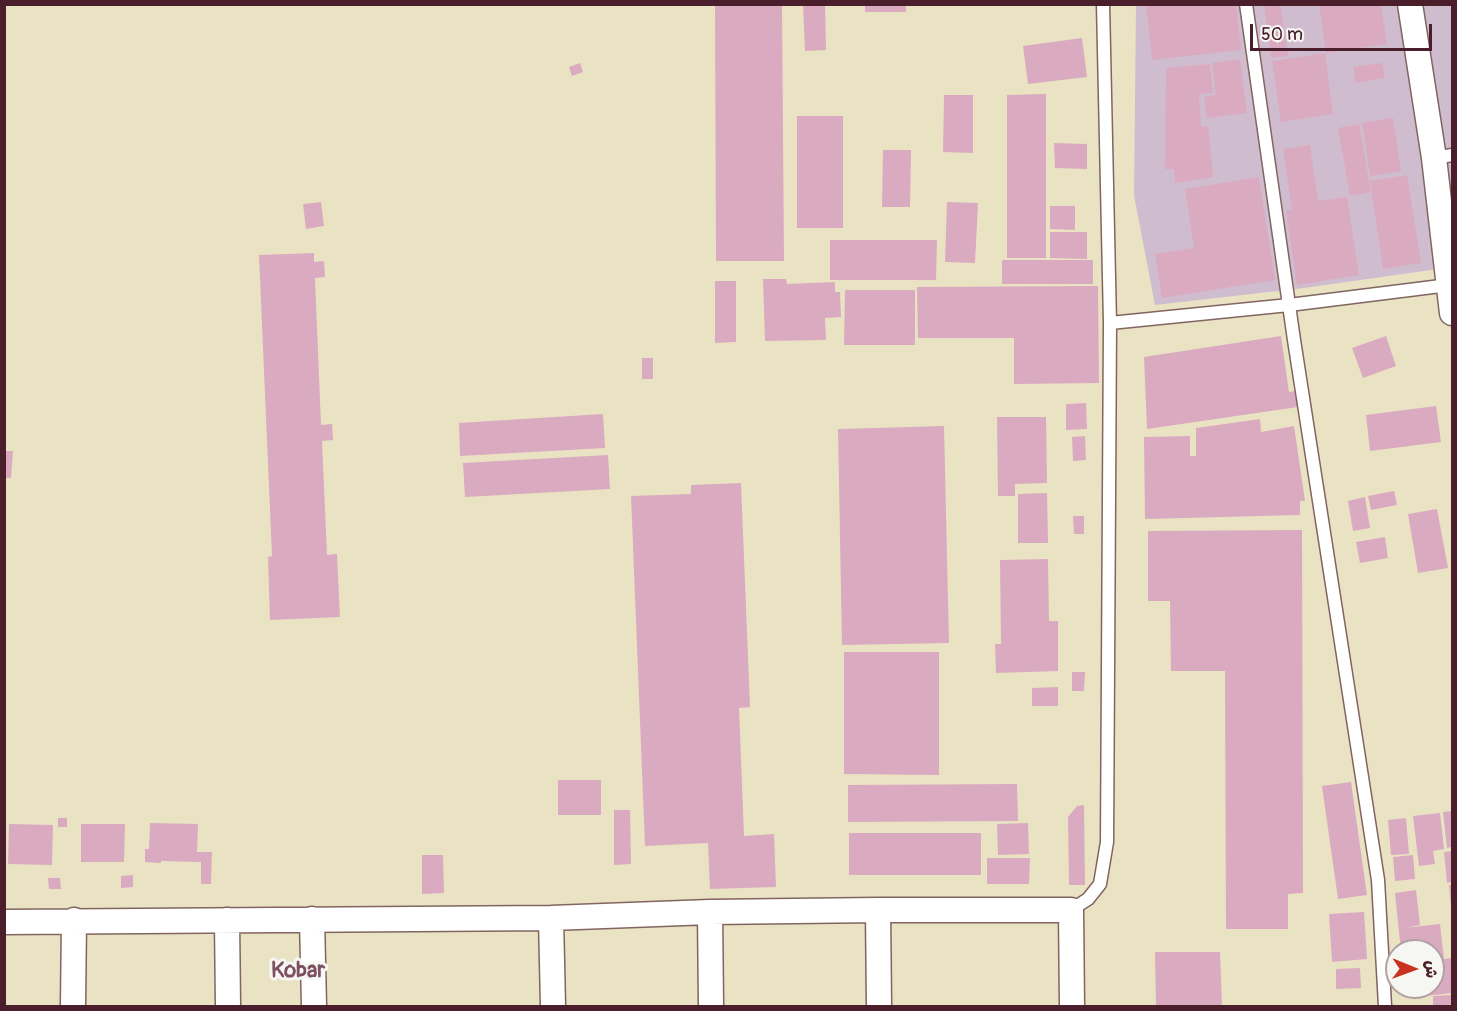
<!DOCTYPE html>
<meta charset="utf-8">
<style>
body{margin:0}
#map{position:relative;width:1457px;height:1011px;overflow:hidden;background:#eae3c3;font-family:Pangolin,"Playpen Sans Arabic",sans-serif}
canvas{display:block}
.frame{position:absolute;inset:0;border:6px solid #4a1f2b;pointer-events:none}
.north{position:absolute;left:1385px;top:939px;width:60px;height:60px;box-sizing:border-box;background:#f6f6f2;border:2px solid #b1a0a2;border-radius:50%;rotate:91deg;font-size:16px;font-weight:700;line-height:24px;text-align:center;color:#4a1f2b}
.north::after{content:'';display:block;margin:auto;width:21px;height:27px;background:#c8321e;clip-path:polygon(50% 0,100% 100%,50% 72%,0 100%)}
.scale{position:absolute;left:1250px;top:24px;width:182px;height:27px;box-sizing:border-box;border:3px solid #4a1f2b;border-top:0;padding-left:8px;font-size:18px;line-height:21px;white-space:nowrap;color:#4a1f2b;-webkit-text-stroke:4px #f6f6f2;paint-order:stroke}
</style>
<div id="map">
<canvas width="1457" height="1011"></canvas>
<div class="frame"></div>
<div class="north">ش</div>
<div class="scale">50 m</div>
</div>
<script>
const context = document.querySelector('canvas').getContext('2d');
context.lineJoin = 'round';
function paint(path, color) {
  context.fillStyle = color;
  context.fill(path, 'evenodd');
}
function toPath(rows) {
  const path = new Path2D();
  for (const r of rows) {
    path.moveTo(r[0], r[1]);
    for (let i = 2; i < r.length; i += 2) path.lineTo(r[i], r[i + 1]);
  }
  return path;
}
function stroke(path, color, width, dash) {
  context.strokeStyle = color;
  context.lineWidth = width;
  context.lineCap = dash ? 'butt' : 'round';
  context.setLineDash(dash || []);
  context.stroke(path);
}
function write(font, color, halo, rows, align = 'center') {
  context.font = font + ' Pangolin,sans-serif';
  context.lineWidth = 6;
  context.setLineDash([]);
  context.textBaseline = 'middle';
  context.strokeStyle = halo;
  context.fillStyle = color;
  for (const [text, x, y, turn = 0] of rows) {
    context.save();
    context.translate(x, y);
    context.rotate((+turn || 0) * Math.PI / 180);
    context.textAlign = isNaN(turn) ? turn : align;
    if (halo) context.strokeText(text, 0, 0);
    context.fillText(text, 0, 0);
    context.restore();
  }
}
paint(toPath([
 [1136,5,1452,5,1452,267,1304,288,1155,305,1134,195]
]), '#cfbdcf');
paint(toPath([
 [715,4,782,4,784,261,716,261],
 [803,4,825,4,826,50,805,51],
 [865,4,906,4,906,12,865,12],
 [1146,4,1236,4,1241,50,1152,60],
 [1264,4,1280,4,1288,56,1271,58],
 [1319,4,1381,4,1387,44,1326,53],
 [1082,38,1087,77,1028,84,1023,46],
 [1325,53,1333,114,1281,122,1272,61],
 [1240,59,1247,113,1207,118,1204,97,1216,95,1212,63],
 [580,63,583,72,572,76,569,67],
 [1382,63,1385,78,1356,83,1353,67],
 [1210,64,1213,93,1199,94,1201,127,1208,126,1213,177,1175,183,1174,169,1165,169,1166,68],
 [1046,94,1046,258,1007,258,1007,95],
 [944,95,973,95,973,153,943,152],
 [797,116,843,116,843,228,797,228],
 [1393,118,1401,171,1370,176,1362,123],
 [1359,124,1371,192,1350,196,1338,128],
 [1054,143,1087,144,1087,169,1055,168],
 [1310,145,1318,201,1347,197,1359,275,1297,285,1286,211,1292,210,1283,149],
 [883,150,911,150,910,207,882,207],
 [1407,175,1421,263,1383,269,1370,181],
 [1259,177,1275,280,1162,298,1155,254,1194,248,1185,189],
 [321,202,324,226,306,229,303,204],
 [947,202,978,203,975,263,945,262],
 [1050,206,1075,206,1075,230,1050,229],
 [1050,232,1087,232,1087,259,1050,258],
 [830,240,937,240,936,280,830,280],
 [314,253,314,262,324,261,325,277,315,278,321,425,332,424,333,440,322,441,327,555,337,554,340,617,270,620,268,557,272,556,259,255],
 [1002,260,1093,260,1093,284,1002,284],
 [763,279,786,279,787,284,835,282,835,292,840,292,841,317,825,318,826,340,765,341],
 [715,281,736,281,736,342,715,343],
 [1098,286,1099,383,1014,384,1014,338,918,338,917,287],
 [845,290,915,290,915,345,844,345],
 [1281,336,1289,392,1295,391,1298,407,1147,429,1144,357],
 [1386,336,1396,366,1363,378,1352,348],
 [642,358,653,358,653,379,642,379],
 [1086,403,1087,429,1066,430,1066,404],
 [1436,406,1441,442,1370,451,1366,415],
 [603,414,605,448,460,456,459,423],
 [997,417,1046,417,1047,483,1015,484,1015,496,998,496],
 [1260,419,1261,432,1294,426,1305,501,1300,501,1300,515,1145,519,1144,437,1190,436,1190,456,1196,456,1196,428],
 [944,426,949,643,842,645,838,429],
 [1085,436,1086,460,1073,461,1072,437],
 [4,451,13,451,11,478,4,478],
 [608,455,610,489,465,497,463,463],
 [741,483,750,707,739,708,744,836,774,834,776,887,710,889,708,843,645,846,631,496,691,494,691,485],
 [1394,491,1397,505,1371,510,1368,496],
 [1047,493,1048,543,1018,543,1018,494],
 [1365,497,1370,528,1353,531,1348,501],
 [1437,509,1448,568,1418,573,1408,514],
 [1073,516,1084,516,1084,534,1074,534],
 [1302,530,1303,893,1288,894,1288,929,1226,929,1225,671,1171,671,1170,601,1148,601,1148,531],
 [1385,537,1388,558,1360,563,1356,542],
 [1048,559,1049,621,1058,621,1058,671,996,673,995,644,1001,644,1000,560],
 [844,652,939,652,939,775,844,774],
 [1072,672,1085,672,1084,691,1072,691],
 [1058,687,1058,706,1032,706,1032,688],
 [558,780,601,780,601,815,558,815],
 [1351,782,1367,895,1338,899,1322,786],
 [1017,784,1018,821,848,822,848,785],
 [1084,805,1085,885,1069,885,1068,817,1077,806],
 [614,810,630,810,631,864,614,865],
 [1452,811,1452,847,1447,848,1443,812],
 [1440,813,1444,849,1433,851,1435,864,1419,866,1413,816],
 [58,818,67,818,67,827,58,827],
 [1406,818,1409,854,1391,855,1388,820],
 [150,823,198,824,197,852,212,852,211,884,201,884,201,862,161,861,161,863,145,862,145,849,149,849],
 [1028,823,1029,854,998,855,997,824],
 [9,824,53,825,52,865,8,864],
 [81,824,125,824,124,862,81,862],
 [849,833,981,833,981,875,849,875],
 [1452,851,1452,882,1447,883,1444,852],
 [422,855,443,855,444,893,422,894],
 [1413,855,1415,879,1395,881,1393,857],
 [987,858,1030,858,1029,884,987,884],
 [133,875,133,887,121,888,121,876],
 [48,878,60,878,61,889,49,889],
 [1449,885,1452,885,1452,906,1451,906],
 [1416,890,1420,925,1404,928,1440,924,1444,959,1452,958,1452,993,1407,998,1406,987,1433,987,1433,951,1401,951,1395,893],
 [1364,912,1367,959,1332,962,1329,914],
 [1155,952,1220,952,1222,1006,1156,1006],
 [1360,968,1361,988,1336,989,1336,969],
 [1452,995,1452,1006,1433,1006,1433,996]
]), '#daaac1');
const service = toPath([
 [1246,4,1294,340,1378,880,1385,1006],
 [1434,158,1452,155],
 [1110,323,1289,305,1449,285],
 [1071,910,1088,899,1100,884,1107,842,1110,323,1103,4]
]);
const minor = toPath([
 [1410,4,1434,158,1452,313],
 [878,910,879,1006],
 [710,912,711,1006],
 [551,918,553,1006],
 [312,919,314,1006],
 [227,920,228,1006],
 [4,922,551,918,710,912,878,910,1071,910,1072,1006],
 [73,1006,74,920]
]);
stroke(service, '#826460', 15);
stroke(minor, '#826460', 27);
stroke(service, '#fff', 12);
stroke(minor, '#fff', 24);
write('bold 22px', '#7c5060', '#f6f6f2', [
 ["Kobar",298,971]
]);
</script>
